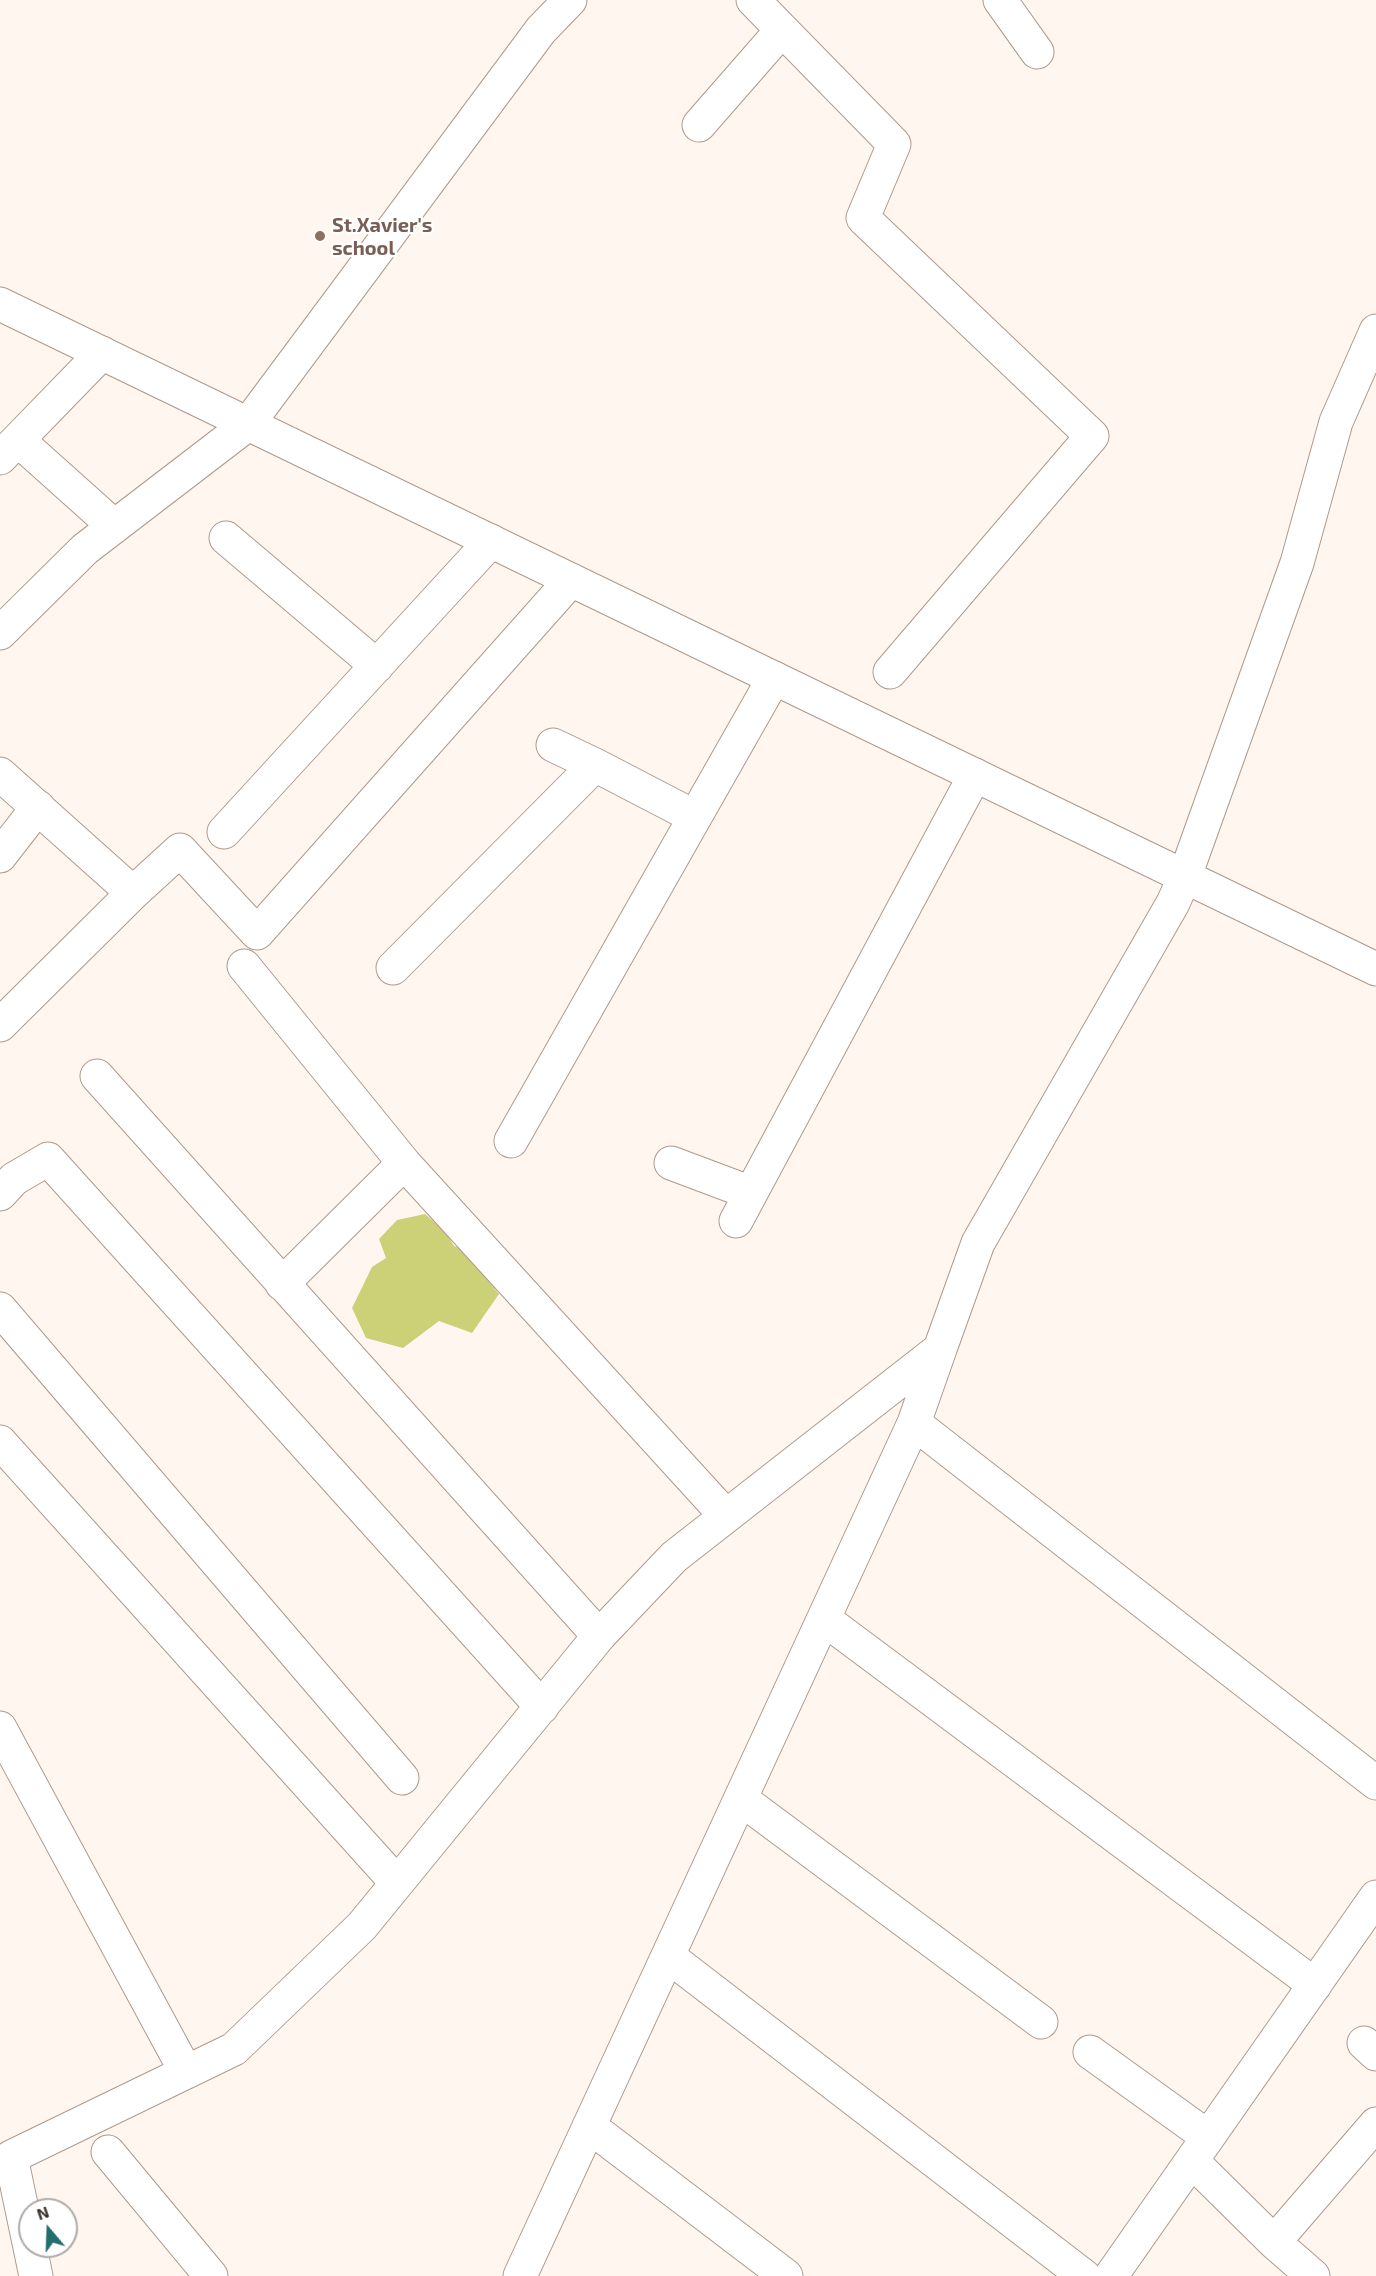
<!DOCTYPE html>
<style>
body{margin:0}
#map{position:relative;width:1376px;height:2276px;overflow:hidden;background:#fff6f0;font-family:"Exo 2",sans-serif}
canvas{display:block}
.north{position:absolute;left:18px;top:2198px;width:60px;height:60px;box-sizing:border-box;background:#fff;border:2px solid #afaba9;border-radius:50%;rotate:341deg;font-size:16px;font-weight:700;line-height:24px;text-align:center;color:#362e29}
.north::after{content:'';display:block;margin:auto;width:21px;height:27px;background:#246f6d;clip-path:polygon(50% 0,100% 100%,50% 72%,0 100%)}
</style>
<div id="map">
<canvas width="1376" height="2276"></canvas>
<div class="north">N</div>
</div>
<script>
const context = document.querySelector('canvas').getContext('2d');
context.lineJoin = 'round';
function paint(path, color) {
  context.fillStyle = color;
  context.fill(path, 'evenodd');
}
function toPath(rows) {
  const path = new Path2D();
  for (const r of rows) {
    path.moveTo(r[0], r[1]);
    for (let i = 2; i < r.length; i += 2) path.lineTo(r[i], r[i + 1]);
  }
  return path;
}
function stroke(path, color, width, dash) {
  context.strokeStyle = color;
  context.lineWidth = width;
  context.lineCap = dash ? 'butt' : 'round';
  context.setLineDash(dash || []);
  context.stroke(path);
}
function write(font, color, halo, rows, align = 'center') {
  context.font = font + ' "Exo 2",sans-serif';
  context.lineWidth = 4.5;
  context.setLineDash([]);
  context.textBaseline = 'middle';
  context.strokeStyle = halo;
  context.fillStyle = color;
  for (const [text, x, y, turn = 0] of rows) {
    context.save();
    context.translate(x, y);
    context.rotate((+turn || 0) * Math.PI / 180);
    context.textAlign = isNaN(turn) ? turn : align;
    if (halo) context.strokeText(text, 0, 0);
    context.fillText(text, 0, 0);
    context.restore();
  }
}
paint(toPath([
 [425,1214,445,1231,454,1246,480,1257,485,1277,499,1294,472,1333,439,1321,403,1348,366,1338,352,1308,372,1267,386,1258,379,1239,397,1220]
]), '#ccd177');
const minor = toPath([
 [753,0,894,144,863,218,1092,436,890,672],
 [1000,0,1037,52],
 [699,125,782,30],
 [18,440,114,526],
 [0,458,102,353],
 [226,538,377,666],
 [0,633,85,549,248,424,541,30,570,0],
 [553,745,595,765],
 [0,774,133,893,180,850,257,933,571,580],
 [695,817,774,678],
 [224,832,491,541],
 [0,856,38,807],
 [244,966,404,1163],
 [393,968,595,765,695,817,511,1141],
 [0,1025,133,893],
 [97,1076,599,1636],
 [671,1163,751,1193],
 [0,1194,14,1179,48,1159,542,1707],
 [736,1221,975,775],
 [282,1284,404,1163,726,1516],
 [0,1309,402,1778],
 [914,1423,1376,1783],
 [0,1442,397,1883],
 [824,1619,1315,1985],
 [0,1728,186,2072],
 [741,1799,1041,2022],
 [668,1956,1084,2276],
 [1364,2043,1376,2054],
 [1090,2052,1208,2137],
 [589,2126,786,2276],
 [108,2152,211,2276],
 [1192,2161,1274,2242,1313,2276],
 [1274,2242,1376,2124],
 [36,2276,11,2157,234,2049,362,1926,599,1636,674,1557,940,1349,978,1243,1173,903,1185,876,1297,563,1336,422,1376,331],
 [520,2276,914,1423,940,1349],
 [1111,2276,1376,1897]
]);
const tertiary = toPath([
 [0,304,1376,969]
]);
stroke(minor, '#ae9a8c', 35);
stroke(tertiary, '#ae9a8c', 35);
stroke(minor, '#fff', 33);
stroke(tertiary, '#fff', 33);
for (const [x, y, r, color] of [
 [320,236,6,"#8d6e63"]
]) {
  const dot = new Path2D();
  dot.arc(x, y, r, 0, 2 * Math.PI);
  context.fillStyle = color;
  context.fill(dot);
  stroke(dot, '#fff', 2);
}
write('bold 20px', '#785e54', '#fff', [
 ["St.Xavier's",332,225],
 ["school",332,248]
], 'left');
</script>
